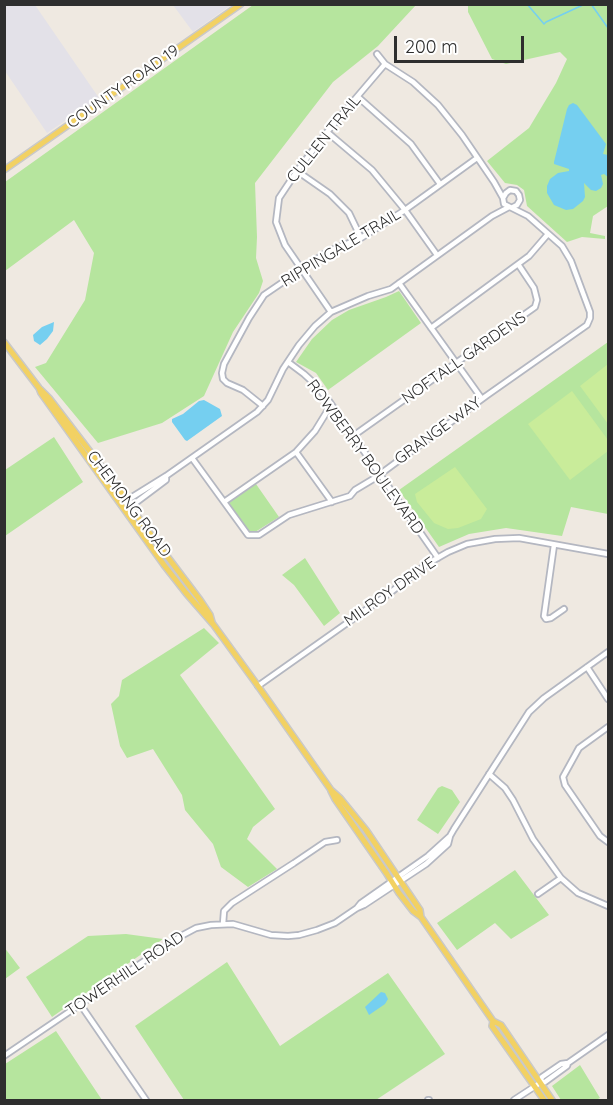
<!DOCTYPE html>
<style>
body{margin:0}
#map{position:relative;width:613px;height:1105px;overflow:hidden;background:#efe9e1;font-family:Quicksand,sans-serif}
canvas{display:block}
.frame{position:absolute;inset:0;border:6px solid #2e2e2e;pointer-events:none}
.scale{position:absolute;left:394px;top:36px;width:130px;height:27px;box-sizing:border-box;border:3px solid #2e2e2e;border-top:0;padding-left:8px;font-size:18px;line-height:21px;white-space:nowrap;color:#2e2e2e;-webkit-text-stroke:4px #fff;paint-order:stroke}
</style>
<div id="map">
<canvas width="613" height="1105"></canvas>
<div class="frame"></div>
<div class="scale">200 m</div>
</div>
<script>
const context = document.querySelector('canvas').getContext('2d');
context.lineJoin = 'round';
function paint(path, color) {
  context.fillStyle = color;
  context.fill(path, 'evenodd');
}
function toPath(rows) {
  const path = new Path2D();
  for (const r of rows) {
    path.moveTo(r[0], r[1]);
    for (let i = 2; i < r.length; i += 2) path.lineTo(r[i], r[i + 1]);
  }
  return path;
}
function stroke(path, color, width, dash) {
  context.strokeStyle = color;
  context.lineWidth = width;
  context.lineCap = dash ? 'butt' : 'round';
  context.setLineDash(dash || []);
  context.stroke(path);
}
function write(font, color, halo, rows, align = 'center') {
  context.font = font + ' Quicksand,sans-serif';
  context.lineWidth = 4.5;
  context.setLineDash([]);
  context.textBaseline = 'middle';
  context.strokeStyle = halo;
  context.fillStyle = color;
  for (const [text, x, y, turn = 0] of rows) {
    context.save();
    context.translate(x, y);
    context.rotate((+turn || 0) * Math.PI / 180);
    context.textAlign = isNaN(turn) ? turn : align;
    if (halo) context.strokeText(text, 0, 0);
    context.fillText(text, 0, 0);
    context.restore();
  }
}
paint(toPath([
 [4,5,35,5,99,98,47,133,5,71],
 [173,5,231,5,193,32]
]), '#e3e1e8');
paint(toPath([
 [253,5,416,5,378,46,333,82,255,183,257,237,256,258,263,281,259,293,233,332,204,396,162,423,98,443,35,367,46,363,85,300,94,253,74,220,5,271,5,182],
 [468,5,608,5,608,206,593,216,590,233,605,236,605,239,582,237,567,242,527,206,524,190,517,185,505,183,487,161,529,128,556,83,567,59,560,52,506,64,492,59,468,12],
 [399,291,421,323,328,390,316,373,296,362,312,339,332,320,349,310,386,297],
 [608,342,608,514,571,507,562,536,506,528,469,534,439,547,399,490],
 [54,437,83,482,5,536,5,470],
 [256,484,279,517,252,534,247,531,231,507,229,502],
 [305,558,340,613,324,626,294,585,282,575],
 [204,628,219,643,180,675,275,809,253,827,247,839,277,869,248,887,221,867,213,844,185,810,182,795,153,749,127,758,120,746,111,704,119,696,122,680],
 [442,786,452,790,460,802,438,834,417,820,438,788],
 [515,870,549,915,511,939,495,923,457,950,437,923],
 [126,934,163,939,52,1017,26,977,88,936],
 [4,947,20,968,5,979,4,979],
 [227,962,280,1046,388,973,445,1054,376,1100,184,1100,135,1026],
 [56,1031,102,1100,5,1100,5,1064],
 [580,1065,600,1098,596,1100,561,1100,552,1086]
]), '#b6e59e');
paint(toPath([
 [608,364,608,424,580,386],
 [572,391,608,440,608,451,570,480,528,424],
 [455,467,487,509,481,519,458,528,448,529,434,523,417,502,415,494]
]), '#c9ec9a');
paint(toPath([
 [573,103,577,105,606,144,603,154,608,155,608,177,604,174,601,175,603,184,601,188,596,191,591,190,584,183,585,197,583,201,573,209,566,210,554,205,547,193,547,186,550,179,558,173,569,171,569,169,554,164,554,162,567,109,569,105],
 [54,322,53,331,47,339,40,345,34,341,33,335,42,327],
 [204,400,220,409,222,416,187,441,185,440,172,422,172,419,183,414,199,401],
 [381,992,385,993,388,999,385,1004,369,1015,365,1007]
]), '#75cff0');
stroke(toPath([
 [527,4,544,24,546,22,585,4],
 [591,4,608,28]
]), '#75cff0', 1.5);
const minor = toPath([
 [377,54,385,64,413,82,438,105,462,135,494,182,503,198],
 [358,97,411,144,440,184],
 [327,132,372,170,405,210,437,255],
 [297,171,330,194,349,213,361,238],
 [399,283,482,399],
 [331,312,285,245,276,222,279,198,297,171,327,132,385,64],
 [431,328,529,256,548,234],
 [288,362,304,374,316,385,329,401,438,558],
 [263,406,243,390,227,383,223,379,222,373,224,364,249,318,264,295,327,252,361,238,405,210,477,158],
 [353,436,535,307,537,300,534,288,518,264],
 [296,452,332,502],
 [192,458,248,535,259,535,289,515,350,496,355,490,375,478,486,396,587,325,590,318,590,312,571,261,562,246,528,216,504,204,503,198,506,193,510,190,516,191,519,195,520,200,517,205,513,207],
 [224,502,296,452,315,431,331,405],
 [121,504,166,476,257,412,268,400,283,369,299,345,315,326,331,312,368,296,391,289,492,216,509,207],
 [126,510,166,480,166,476],
 [554,545,544,616,546,619,551,618,564,609],
 [587,667,608,699],
 [258,686,391,592,427,564,448,552,467,544,495,539,519,538,608,554],
 [608,727,579,748,563,777,565,785,600,836,608,842],
 [489,774,505,788,513,800,533,839,561,878,578,893,608,906],
 [538,894,561,878],
 [357,908,361,903,428,856,449,837],
 [223,924,224,911,232,903,294,863,325,842,337,840],
 [80,1004,146,1100],
 [4,1056,181,936,196,928,211,925,233,924,271,935,288,936,299,935,317,930,335,923,357,908,364,905,426,864,448,844,450,836,454,829,529,712,544,698,608,652],
 [540,1083,542,1077,561,1064,568,1063],
 [428,1100,429,1100],
 [514,1100,540,1083,545,1082,567,1066,568,1063,608,1035]
]);
const major = toPath([
 [4,170,241,4],
 [4,342,39,388,49,398,127,500,142,523,200,600,210,615,212,622],
 [39,388,41,393,164,565,186,593,213,624,258,686,331,790,340,798,366,830,420,910,421,917],
 [331,791,335,799,387,874,399,893,413,911,421,917,493,1021,492,1026,544,1100],
 [493,1021,501,1025,552,1100]
]);
stroke(minor, '#b4b7c1', 8);
stroke(major, '#c9c9c9', 8);
stroke(minor, '#fff', 4.5);
stroke(major, '#f2d163', 5);
write('16px', '#2e2e2e', '#fff', [
 ["COUNTY ROAD 19",123,87,-35],
 ["CULLEN TRAIL",324,139,-51],
 ["RIPPINGALE TRAIL",341,248,-31],
 ["NOFTALL GARDENS",464,358,-35],
 ["GRANGE WAY",438,431,-36],
 ["ROWBERRY BOULEVARD",365,457,54],
 ["CHEMONG ROAD",129,504,53],
 ["MILROY DRIVE",390,592,-35],
 ["TOWERHILL ROAD",125,974,-34]
]);
</script>
